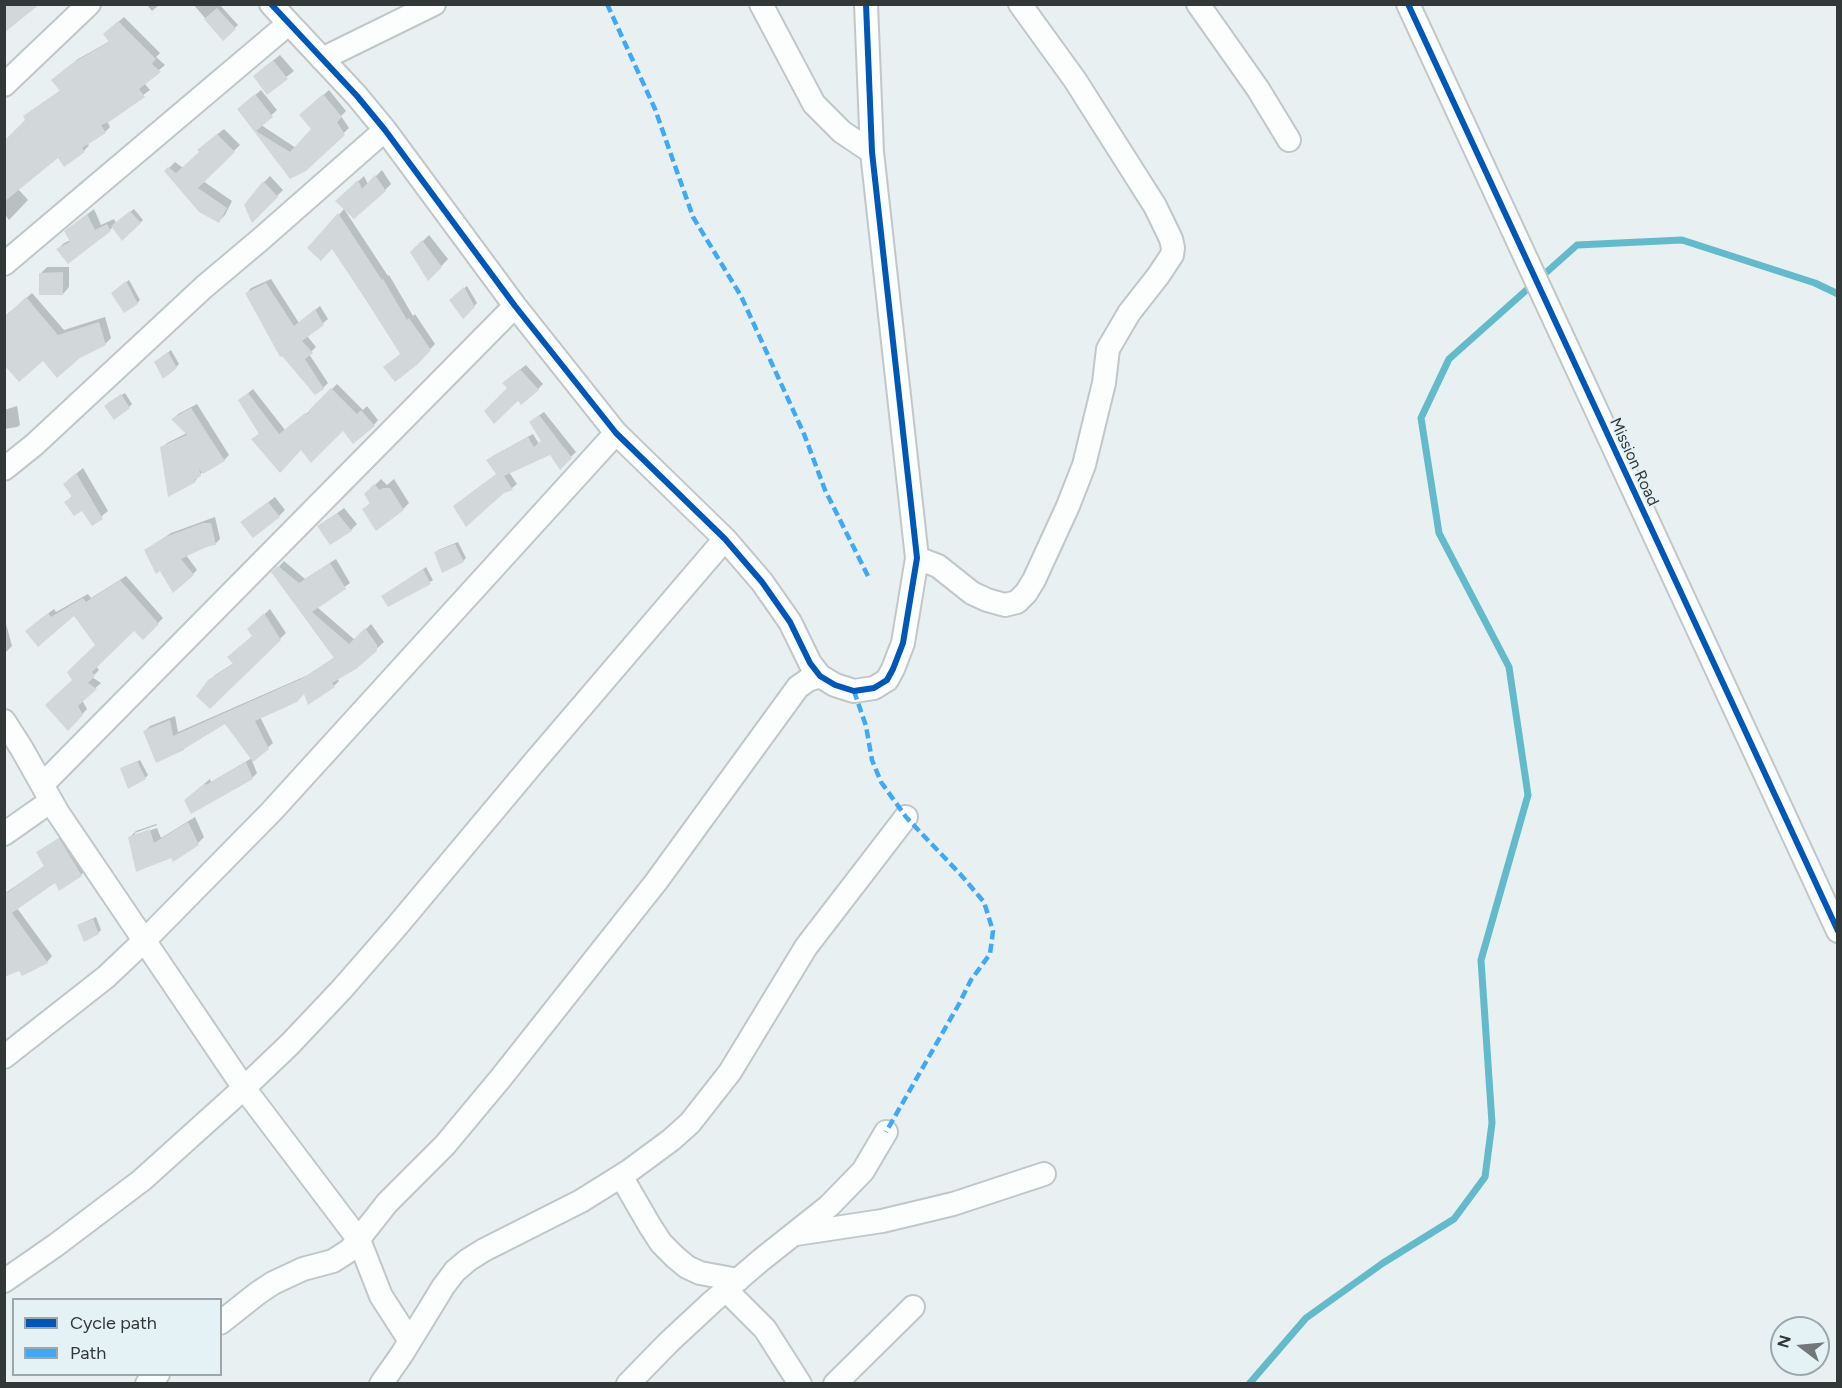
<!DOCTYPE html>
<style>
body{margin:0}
#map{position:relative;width:1842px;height:1388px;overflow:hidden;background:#e8f0f2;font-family:Figtree,sans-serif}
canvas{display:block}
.frame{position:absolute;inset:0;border:6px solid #323738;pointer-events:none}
.legend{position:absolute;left:12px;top:1298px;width:210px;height:78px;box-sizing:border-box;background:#e5f2f5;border:2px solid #9da7a9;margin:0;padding:8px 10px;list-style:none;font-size:18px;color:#323738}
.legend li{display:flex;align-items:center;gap:12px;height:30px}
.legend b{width:30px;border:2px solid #9da7a9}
.north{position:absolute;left:1770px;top:1316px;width:60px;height:60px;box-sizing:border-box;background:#e5f2f5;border:2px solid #9da7a9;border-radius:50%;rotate:286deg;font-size:16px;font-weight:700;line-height:24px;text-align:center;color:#323738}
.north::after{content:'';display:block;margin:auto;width:21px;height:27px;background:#727879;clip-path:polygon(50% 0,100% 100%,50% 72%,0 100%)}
</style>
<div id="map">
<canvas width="1842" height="1388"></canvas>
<div class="frame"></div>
<ul class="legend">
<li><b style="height:8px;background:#0057b8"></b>Cycle path</li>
<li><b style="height:8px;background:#3fa9f5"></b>Path</li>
</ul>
<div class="north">N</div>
</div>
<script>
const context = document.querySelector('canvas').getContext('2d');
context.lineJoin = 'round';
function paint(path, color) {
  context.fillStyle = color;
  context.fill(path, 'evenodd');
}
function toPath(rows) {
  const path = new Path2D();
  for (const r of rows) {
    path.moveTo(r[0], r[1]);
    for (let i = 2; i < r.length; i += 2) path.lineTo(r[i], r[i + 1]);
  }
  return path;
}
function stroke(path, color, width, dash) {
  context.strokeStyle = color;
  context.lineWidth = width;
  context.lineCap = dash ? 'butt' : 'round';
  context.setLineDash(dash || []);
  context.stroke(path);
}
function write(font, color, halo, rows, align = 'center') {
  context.font = font + ' Figtree,sans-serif';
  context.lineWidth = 4.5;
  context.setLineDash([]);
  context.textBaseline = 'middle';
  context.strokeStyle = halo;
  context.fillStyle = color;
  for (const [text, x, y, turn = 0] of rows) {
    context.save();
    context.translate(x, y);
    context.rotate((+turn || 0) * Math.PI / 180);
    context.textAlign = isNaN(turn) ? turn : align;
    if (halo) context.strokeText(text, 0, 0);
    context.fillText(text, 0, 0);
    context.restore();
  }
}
paint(toPath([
 [146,4,160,4,152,11],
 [193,4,219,4,238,25,223,39],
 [124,17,160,53,156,57,165,65,144,83,150,90,107,121,110,127,105,132,87,143,89,145,84,151,58,156,18,189,28,200,9,220,4,213,4,143,27,121,31,111,61,90,59,75,78,59,110,41,111,28],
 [280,55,294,71,267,92,261,70],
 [261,90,277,110,261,125,296,148,313,129,307,110,329,90,346,111,341,116,349,128,305,170,290,177,239,109],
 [224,129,240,145,203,181,232,201,225,215,219,221,166,171,175,162,183,168,201,152,199,150,205,144],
 [382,170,391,184,385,190,343,195,364,176,368,184],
 [270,176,283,190,252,221,264,182],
 [94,209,101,225,114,219,116,223,134,209,143,220,122,239,114,226,110,230,58,249,64,243,71,240,66,231],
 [344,209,388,276,389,275,413,316,415,314,435,344,417,363,401,354,332,247,309,248],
 [429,235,448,259,429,279,411,253],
 [47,267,69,267,69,287,63,294,40,274],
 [271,279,299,323,320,306,328,319,307,336,316,347,309,354,328,383,323,388,247,293,251,288],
 [129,280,140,300,137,303,116,290],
 [467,286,477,303,463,317,453,297],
 [32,293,64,330,105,317,111,338,105,344,4,363,4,317],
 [171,350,179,364,176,367,158,360],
 [526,365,543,384,538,389,509,388,510,377],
 [337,384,363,410,367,406,378,420,374,425,344,429,301,448,253,439,260,433,240,400,253,389,285,430,311,410],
 [125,393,132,404,129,407,108,403],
 [197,404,229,455,224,460,203,471,195,481,169,495,161,448,167,443,187,433,173,419,178,414],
 [17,406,20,425,17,427,4,429,4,410],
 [544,412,576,452,560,467,551,453,509,472,517,484,512,488,454,506,497,474,488,460,493,456,533,434,539,444,543,441,535,418],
 [83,468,108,511,92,524,82,509,66,502,73,495,71,478],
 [381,479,387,485,394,479,409,503,403,509,364,509,371,502,366,494],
 [275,497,285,510,279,516,242,522],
 [344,508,357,524,351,530,319,527],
 [215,517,220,539,216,543,186,555,197,570,193,574,146,550,171,533],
 [458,542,466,558,463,561,436,552,438,550],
 [336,559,350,583,317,607,355,640,371,624,384,642,355,668,337,678,339,681,334,686,305,692,260,717,273,743,252,761,257,773,252,778,191,795,210,779,211,782,252,758,226,722,187,745,145,731,150,726,175,716,178,732,308,675,335,657,273,573,284,561,305,579],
 [426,567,433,580,430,582,388,605,386,594],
 [126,576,163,618,143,638,134,628,96,666,99,670,92,677,101,683,82,700,87,709,68,729,74,680,97,645,74,614,32,626,54,609,56,612,88,594,91,598],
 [270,609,286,633,210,707,209,681,215,675,234,663,254,635,249,629],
 [5,620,12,646,4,654,4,621],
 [140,760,148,775,145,778,121,769],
 [195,817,204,837,198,843,172,856,130,837,136,831,156,824,157,825,135,833,135,836,157,828,161,838],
 [65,834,87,869,81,875,55,881,17,908,52,956,47,962,19,969,4,976,4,894,46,865,38,852],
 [96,917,101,930,98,933,78,925]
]), '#0003');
stroke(toPath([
 [1249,1384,1306,1318,1383,1263,1454,1219,1485,1177,1492,1123,1481,960,1528,795,1509,667,1439,533,1421,418,1449,359,1577,245,1682,240,1815,283,1838,294]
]), '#62bacb', 7);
paint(toPath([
 [4,4,40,4,4,33],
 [217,8,236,29,223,41,204,19],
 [118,21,156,59,152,64,161,72,139,89,145,97,109,122,101,125,106,133,82,148,85,152,64,167,58,158,4,202,4,141,25,120,23,116,60,91,51,80,71,64,109,42,103,34],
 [273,60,288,79,267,95,253,76],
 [255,94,273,117,256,131,290,152,311,129,299,115,323,94,342,117,337,122,345,135,306,171,290,179,237,109],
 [217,134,235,152,198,188,227,208,219,223,199,212,164,171,168,167,176,173,199,152,197,150],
 [375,175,386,191,354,219,335,201,358,180,362,189],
 [263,181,278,197,252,223,244,205],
 [130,211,141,223,122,241,111,226],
 [338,213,382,280,383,279,407,320,409,318,431,350,418,364,395,382,383,367,400,354,366,300,332,249,321,261,307,248],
 [87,214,95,230,107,224,111,231,68,264,56,249,70,242,64,231],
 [422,240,442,267,428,281,410,252],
 [63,272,63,295,39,295,39,273],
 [126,281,138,304,124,313,111,293],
 [266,283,294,326,315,309,324,325,302,341,313,353,305,359,324,389,315,395,282,356,280,357,245,293],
 [464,287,475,307,463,319,449,300],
 [26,297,58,335,99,322,106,345,80,358,57,378,43,361,19,382,4,365,4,318],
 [168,352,177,368,163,379,154,362],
 [520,369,539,390,521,405,518,401,494,424,484,411,507,388,502,383],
 [331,388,357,414,361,410,375,426,353,444,343,431,311,463,301,450,280,473,251,439,259,434,238,400,248,393,279,434,305,413,306,415,310,412,309,410],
 [121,394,130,408,114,420,104,406],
 [191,408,225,461,203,474,199,469,201,476,194,480,196,482,168,497,160,447,187,435,171,419],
 [539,415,572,458,560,470,550,455,504,476,513,490,504,493,466,527,453,506,496,474,486,460,528,437,534,447,541,441,529,422],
 [76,473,103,519,92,526,82,511,74,516,64,502,72,497,63,484],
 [374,484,380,490,383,488,390,488,404,510,376,531,362,509,370,504,364,494],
 [268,502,280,517,253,538,240,522],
 [337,513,352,531,330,545,317,526],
 [203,523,211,523,216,545,206,547,181,559,194,575,173,593,160,571,156,574,144,550,165,537],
 [455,544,464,562,442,573,434,552],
 [330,563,346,589,312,612,349,644,365,628,377,645,377,651,356,669,332,683,335,687,308,705,304,694,297,702,255,721,269,749,253,762,225,724,184,749,184,750,156,763,143,731,170,720,173,736,301,679,334,658,271,572,278,566,299,583],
 [423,569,431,584,388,607,381,596],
 [120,580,159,624,143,640,134,631,92,672,95,676,88,683,97,689,78,706,83,715,68,731,45,705,72,680,67,672,95,645,74,616,38,647,25,631,48,613,51,617,83,598,86,602],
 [264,613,281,640,210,709,196,696,208,680,233,664,227,657,252,636,247,629],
 [137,761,146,779,128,789,120,768],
 [246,762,253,779,191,814,184,800,205,783,206,785],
 [188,822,199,845,173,862,171,858,136,872,128,837,150,829,154,843],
 [59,838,82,876,59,891,55,883,12,913,48,963,22,976,19,971,4,977,4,895,44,866,36,852],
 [93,919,99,934,84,942,77,925]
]), '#d2d8da');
const minor = toPath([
 [271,4,357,96,385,130,515,306,616,433,725,539,762,582,790,622,810,663,820,676,835,685,854,691,874,688,887,680,893,669,903,643,917,558,872,152,866,4],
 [761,4,814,104,842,132,872,152],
 [1198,4,1258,89,1289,140],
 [1408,4,1838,931],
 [322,59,434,4],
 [4,85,89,4],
 [4,264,288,24],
 [4,469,34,445,204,287,261,239,385,130],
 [917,558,938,566,972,593,987,600,1005,605,1017,602,1026,593,1034,580,1068,506,1084,465,1104,383,1108,349,1129,313,1158,276,1172,255,1173,248,1171,239,1155,206,1075,80,1020,4],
 [4,721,22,749,58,813,244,1088,359,1240,381,1296,410,1341],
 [43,784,515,306],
 [4,834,51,801],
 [4,1057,106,977,144,941,271,812,616,433],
 [621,1176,650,1226,661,1243,675,1257,687,1267,700,1273,738,1280],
 [796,1234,882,1221,953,1204,1044,1174],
 [4,1281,56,1245,142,1180,244,1088,290,1044,342,989,397,926,536,760,725,539],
 [726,1290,765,1329,800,1384],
 [220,1323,258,1293,273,1283,303,1269,333,1261,350,1250,387,1203,445,1145,500,1079,656,882,798,687,808,680,820,676],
 [147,1384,158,1374],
 [381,1384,402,1354,443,1287,455,1271,468,1260,484,1250,581,1201,629,1171,671,1140,690,1123,730,1072,806,947,906,817],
 [628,1384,669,1342,712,1302,761,1260,829,1206,863,1171,886,1132],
 [835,1384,913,1307]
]);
stroke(minor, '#c1c7c8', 26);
stroke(minor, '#fcfdfd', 22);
stroke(toPath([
 [607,4,655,109,693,217,741,296,804,434,825,490,870,580],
 [854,691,866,726,872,760,881,782,906,817,961,875,984,902,993,931,990,954,971,980,959,1004,886,1132]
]), '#3fa9f5', 4.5, [9, 4.5]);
stroke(toPath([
 [271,4,357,96,385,130,515,306,616,433,725,539,762,582,790,622,810,663,820,676,835,685,854,691,874,688,887,680,893,669,903,643,917,558,872,152,866,4],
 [1408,4,1838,931]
]), '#0057b8', 6);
write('16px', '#323738', '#e5f2f5', [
 ["Mission Road",1634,462,65]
]);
</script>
